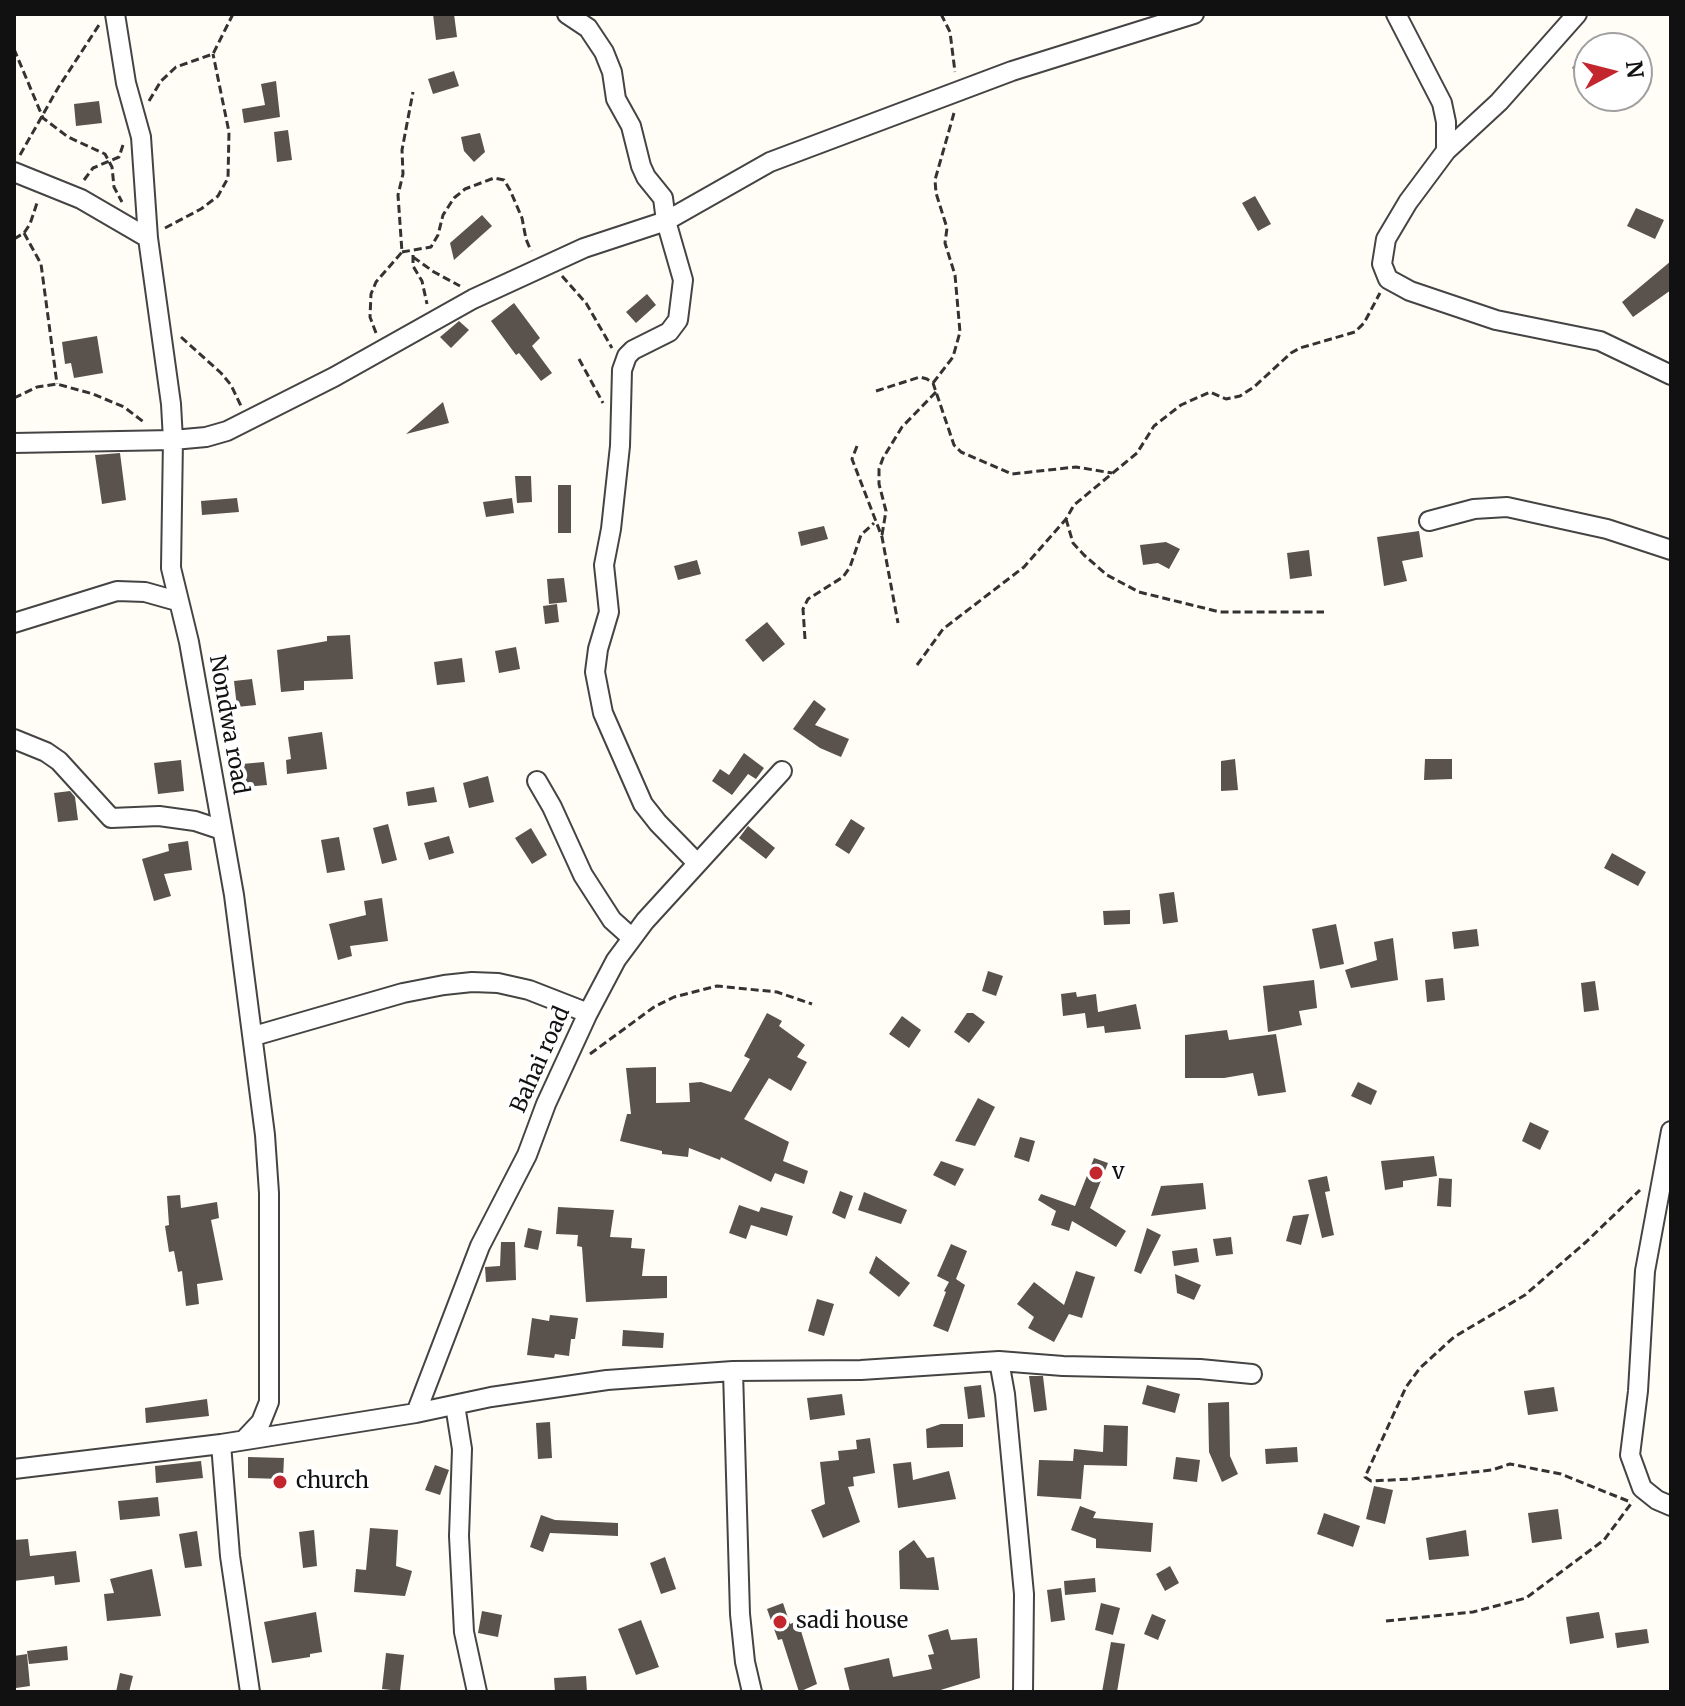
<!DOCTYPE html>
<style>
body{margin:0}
#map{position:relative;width:1685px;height:1706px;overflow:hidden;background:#fffdf5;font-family:Merriweather,serif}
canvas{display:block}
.frame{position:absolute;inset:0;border:16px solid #111;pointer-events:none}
.north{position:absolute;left:1573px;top:32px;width:80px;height:80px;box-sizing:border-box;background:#fff;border:2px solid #a0a0a0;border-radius:50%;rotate:83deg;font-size:22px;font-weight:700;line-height:32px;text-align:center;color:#111}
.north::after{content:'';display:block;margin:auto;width:28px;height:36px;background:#c4262e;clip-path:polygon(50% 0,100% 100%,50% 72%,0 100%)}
</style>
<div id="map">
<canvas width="1685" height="1706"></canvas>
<div class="frame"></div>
<div class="north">N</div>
</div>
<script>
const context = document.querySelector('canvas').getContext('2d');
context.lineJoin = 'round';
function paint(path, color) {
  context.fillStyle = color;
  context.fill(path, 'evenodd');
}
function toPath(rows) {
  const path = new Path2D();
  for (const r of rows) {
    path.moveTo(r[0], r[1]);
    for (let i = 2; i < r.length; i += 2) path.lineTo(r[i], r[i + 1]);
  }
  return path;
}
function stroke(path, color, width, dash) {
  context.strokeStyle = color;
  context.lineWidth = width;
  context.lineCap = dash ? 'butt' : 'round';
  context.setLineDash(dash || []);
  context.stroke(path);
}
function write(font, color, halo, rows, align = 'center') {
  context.font = font + ' Merriweather,serif';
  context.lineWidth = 8;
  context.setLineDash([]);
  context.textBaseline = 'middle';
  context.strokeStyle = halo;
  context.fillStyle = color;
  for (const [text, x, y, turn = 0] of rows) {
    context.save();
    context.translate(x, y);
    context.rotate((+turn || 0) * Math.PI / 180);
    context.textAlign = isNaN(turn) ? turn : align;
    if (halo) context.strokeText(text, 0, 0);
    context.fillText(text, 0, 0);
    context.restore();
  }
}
paint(toPath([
 [433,14,454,14,457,37,436,40],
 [1589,46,1589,82,1572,68],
 [454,71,459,86,433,94,428,79],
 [276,81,280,117,244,123,242,109,265,105,261,84],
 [99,101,102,123,76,126,74,104],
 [288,130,292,160,277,162,274,132],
 [480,133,485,152,474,162,464,151,461,137],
 [1255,196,1271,224,1258,231,1242,203],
 [1636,208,1664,220,1655,239,1627,226],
 [482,215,492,226,454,260,450,243],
 [1671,261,1671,290,1633,317,1622,302],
 [647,294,656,305,636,323,626,312],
 [514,303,540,338,532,346,552,373,541,381,519,353,516,355,491,321],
 [459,321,469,330,451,348,440,337],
 [97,336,103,373,74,378,71,363,65,364,62,342],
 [443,402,449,423,406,434],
 [120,453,126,500,102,504,95,455],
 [515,476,531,476,532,502,517,503],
 [558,485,571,485,571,533,558,533],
 [237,498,239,512,202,515,201,501],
 [512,498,514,513,486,517,483,502],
 [824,526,828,539,801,546,798,532],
 [1419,531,1423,557,1402,561,1407,581,1384,586,1377,537],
 [1166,542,1180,549,1169,569,1158,563,1143,565,1140,545],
 [1309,550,1312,576,1290,579,1287,553],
 [697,560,701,574,678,580,674,566],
 [564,578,567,602,549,604,547,579],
 [557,604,559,622,545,624,543,606],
 [767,622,785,644,763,662,745,640],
 [350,635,353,679,304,681,304,690,281,692,277,650,327,641,327,636],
 [516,647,520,669,499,673,495,651],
 [462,658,465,682,437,685,434,662],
 [252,679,256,705,237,707,234,681],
 [814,700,826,709,815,725,849,739,841,757,820,748,793,729],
 [322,732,327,769,287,774,286,760,291,759,288,737],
 [744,753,764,768,756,779,748,774,732,795,712,781,720,769,729,775],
 [1235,759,1238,790,1221,791,1221,761],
 [1425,759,1452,759,1452,779,1424,780],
 [181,760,184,791,158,794,154,763],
 [264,762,267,785,244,787,242,764],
 [488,776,494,802,469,808,463,783],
 [434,787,437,802,408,806,406,792],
 [70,791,75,797,78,820,58,822,54,793],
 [851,819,865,828,849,854,835,845],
 [388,824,397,860,382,864,373,828],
 [748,826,775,848,766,859,739,838],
 [531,828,547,855,532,864,515,838],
 [449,836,454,853,429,860,424,843],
 [339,837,345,870,327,873,321,840],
 [188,841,192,870,164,874,171,896,154,901,142,859,169,851,168,844],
 [1612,853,1646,872,1638,886,1604,868],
 [1174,892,1178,922,1163,924,1159,894],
 [382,898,388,941,350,946,352,956,338,960,329,924,366,915,364,901],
 [1130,910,1130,924,1104,925,1103,911],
 [1336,924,1344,964,1320,969,1312,929],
 [1477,929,1479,946,1454,949,1452,932],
 [1393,938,1398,980,1351,988,1345,970,1377,960,1374,942],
 [988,971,1003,976,996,996,982,991],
 [1443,978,1445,1000,1427,1002,1425,980],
 [1314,980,1317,1008,1299,1011,1302,1025,1268,1032,1263,986],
 [1595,981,1599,1010,1584,1012,1581,983],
 [1076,992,1077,997,1096,994,1098,1012,1136,1004,1141,1029,1105,1033,1104,1026,1087,1028,1085,1013,1063,1016,1061,994],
 [767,1013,782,1021,779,1026,805,1045,797,1057,807,1062,791,1091,769,1078,744,1119,789,1142,783,1161,808,1171,804,1184,775,1173,771,1182,721,1157,720,1160,689,1148,688,1157,662,1154,662,1151,620,1141,627,1114,631,1114,626,1068,656,1067,656,1103,690,1102,689,1083,701,1082,731,1092,750,1059,744,1056],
 [967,1013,973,1013,985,1022,969,1043,954,1032],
 [902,1016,921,1030,909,1048,889,1034],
 [1227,1030,1229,1040,1276,1034,1286,1092,1258,1096,1253,1073,1224,1078,1185,1078,1185,1035],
 [1358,1082,1377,1091,1371,1105,1351,1096],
 [978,1098,995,1107,975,1146,955,1141],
 [1530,1122,1549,1131,1540,1150,1522,1141],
 [1020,1137,1035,1141,1029,1162,1014,1157],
 [1434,1156,1437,1176,1403,1181,1403,1187,1385,1190,1381,1161],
 [1094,1158,1108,1163,1090,1208,1126,1231,1116,1247,1072,1221,1069,1231,1051,1225,1056,1211,1038,1200,1041,1194,1075,1206],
 [941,1161,964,1169,955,1186,933,1175],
 [1327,1176,1330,1191,1325,1192,1334,1235,1322,1238,1308,1180],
 [1439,1178,1452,1179,1451,1207,1437,1206],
 [1203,1183,1206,1209,1151,1216,1161,1186],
 [840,1191,853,1196,845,1219,832,1213],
 [864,1192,907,1210,901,1224,858,1210],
 [180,1195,181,1208,217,1202,219,1218,211,1220,223,1280,197,1284,199,1304,186,1306,182,1271,178,1272,174,1251,169,1252,165,1226,169,1225,167,1196],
 [739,1205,759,1212,761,1207,793,1216,787,1236,751,1225,746,1239,729,1233],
 [558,1207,614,1210,610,1237,632,1238,631,1248,645,1249,642,1276,667,1276,667,1298,586,1302,582,1247,577,1246,578,1235,556,1234],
 [1309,1214,1301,1245,1286,1241,1293,1216],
 [528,1228,542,1231,538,1250,524,1247],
 [1147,1228,1161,1235,1141,1274,1134,1271],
 [1231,1237,1233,1254,1216,1256,1213,1239],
 [501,1242,515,1242,516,1280,486,1282,485,1267,500,1266],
 [951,1244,967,1251,956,1279,965,1285,948,1332,933,1326,946,1292,944,1291,949,1282,937,1276],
 [1197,1248,1199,1262,1174,1266,1172,1251],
 [876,1256,910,1283,899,1297,869,1273],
 [1076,1271,1095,1277,1082,1318,1069,1314,1054,1342,1028,1328,1034,1317,1017,1304,1034,1282,1064,1305],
 [1175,1274,1201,1285,1194,1300,1177,1293],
 [817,1299,834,1304,824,1336,808,1331],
 [550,1315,578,1318,575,1339,571,1339,569,1356,555,1354,554,1358,527,1355,532,1318,549,1321],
 [623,1330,664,1333,663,1348,622,1346],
 [1029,1376,1043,1376,1047,1410,1034,1412],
 [981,1385,985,1417,968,1419,964,1387],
 [1147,1385,1180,1394,1175,1413,1142,1404],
 [1554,1387,1558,1411,1528,1415,1524,1391],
 [842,1394,845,1415,810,1420,807,1398],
 [207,1399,209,1416,146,1423,145,1408],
 [1229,1402,1230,1456,1238,1474,1222,1482,1209,1452,1208,1403],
 [550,1422,552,1458,538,1459,536,1423],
 [941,1424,963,1424,963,1447,927,1448,926,1429],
 [1104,1425,1128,1426,1127,1466,1084,1465,1081,1499,1037,1496,1039,1460,1073,1461,1074,1449,1103,1452],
 [870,1438,875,1473,853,1477,854,1486,848,1487,860,1522,823,1538,811,1510,825,1504,820,1462,839,1460,838,1451,857,1449,856,1440],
 [1297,1447,1298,1462,1266,1464,1265,1449],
 [248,1457,284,1458,283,1479,248,1478],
 [1176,1457,1200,1460,1197,1482,1173,1479],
 [201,1461,203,1478,156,1483,155,1466],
 [911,1462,913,1480,949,1471,956,1499,898,1508,893,1464],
 [435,1465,449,1470,440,1495,425,1490],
 [1374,1486,1393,1490,1385,1524,1366,1519],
 [158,1497,160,1516,120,1520,118,1501],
 [1080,1506,1096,1512,1093,1518,1153,1523,1151,1552,1096,1548,1096,1539,1071,1530],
 [1558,1509,1562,1539,1532,1543,1528,1513],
 [1324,1513,1360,1526,1353,1547,1317,1534],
 [541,1515,555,1520,618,1523,618,1536,550,1533,543,1552,530,1547],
 [370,1528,398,1530,396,1566,412,1571,405,1596,354,1592,356,1569,366,1570],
 [314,1530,317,1566,303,1568,299,1532],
 [1466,1530,1469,1556,1429,1560,1426,1538],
 [197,1531,202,1566,185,1568,179,1534],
 [28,1539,30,1556,76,1551,80,1582,55,1585,54,1576,14,1581,14,1540],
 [914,1540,927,1558,934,1557,939,1590,900,1589,899,1551],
 [665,1557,676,1589,661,1594,650,1563],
 [1170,1566,1179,1583,1165,1591,1156,1574],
 [152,1569,161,1616,107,1621,104,1594,114,1593,110,1579],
 [1095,1578,1096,1592,1065,1595,1064,1581],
 [1061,1588,1065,1620,1051,1622,1047,1590],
 [783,1603,790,1624,798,1621,817,1684,799,1692,782,1639,778,1640,767,1609],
 [1101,1603,1120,1608,1113,1635,1095,1630],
 [482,1611,502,1615,498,1637,478,1633],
 [316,1612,322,1652,310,1654,310,1657,272,1663,264,1622],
 [1599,1612,1604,1638,1570,1644,1566,1617],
 [1152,1614,1166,1620,1158,1640,1144,1634],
 [641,1620,659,1667,636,1675,618,1629],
 [948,1629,951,1640,977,1638,980,1678,934,1692,850,1692,844,1668,889,1658,893,1677,932,1669,928,1655,934,1654,928,1635],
 [1647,1629,1649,1643,1617,1648,1615,1633],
 [1111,1642,1125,1644,1117,1692,1102,1692],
 [67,1646,68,1660,29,1664,27,1651],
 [386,1653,404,1655,400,1691,382,1689],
 [27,1654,30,1686,16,1688,14,1656],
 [120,1673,133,1676,129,1692,116,1692],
 [586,1676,587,1692,555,1692,554,1678]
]), '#5a524d');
const street = toPath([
 [115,14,126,83,141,137,148,238,171,404,173,440,171,568,189,642,234,895,265,1135,269,1193,269,1402,261,1422,244,1440],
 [567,14,588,28,604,52,612,72,616,99,631,126,641,166,646,177,663,198,666,221,683,280,678,320,669,332,633,350,627,356,622,370,620,446,611,529,604,565,609,612,598,649,595,672,603,713,643,804,658,823,697,863],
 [1396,14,1442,103,1446,122,1446,151],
 [1577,14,1499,102,1446,151,1408,202,1386,239,1382,264,1388,279,1410,291,1496,320,1600,341,1671,375],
 [14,172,81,199,148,238],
 [14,443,173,440,206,437,227,431,334,377,473,299,584,248,666,221,770,162,1012,71,1194,14],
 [1429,521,1474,509,1507,507,1607,529,1671,550],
 [14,623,117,591,145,592,177,601],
 [14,739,46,752,59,761,111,818,159,816,195,821,222,830],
 [537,781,552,807,583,875,612,920,632,938],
 [254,1036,403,993,444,985,472,982,498,983,529,990,588,1013],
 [1671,1131,1645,1271,1638,1391,1630,1455,1642,1488,1657,1500,1671,1506],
 [999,1361,1005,1394,1024,1594,1023,1692],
 [733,1371,740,1614,745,1662,752,1692],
 [455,1405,462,1449,459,1536,464,1632,477,1692],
 [416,1413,480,1246,527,1155,546,1104,588,1013,616,960,645,921,782,771],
 [221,1444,230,1556,250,1692],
 [14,1469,221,1444,416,1413,491,1397,607,1380,733,1371,861,1370,999,1361,1063,1366,1200,1369,1252,1374]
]);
stroke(street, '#444', 22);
stroke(toPath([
 [941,14,950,32,955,72],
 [14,49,43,118,68,137,105,154,112,167,114,187,122,202],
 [149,101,161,81,176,67,213,54,233,14],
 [20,155,58,88,99,25],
 [84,180,93,168,119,157,123,145],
 [165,228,201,209,218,196,228,178,229,132,213,54],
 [24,233,41,264,57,384],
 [14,239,24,233,30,224,38,200],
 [402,252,431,247,438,235,443,215,454,198,465,189,494,178,504,180,510,190,522,218,526,239,531,251],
 [413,255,413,266,422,281,427,304],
 [413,257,434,272,460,286],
 [562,276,586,303,612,348],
 [376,333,370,317,371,294,376,282,402,252,398,195,403,174,402,150,413,92],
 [181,337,221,373,231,385,241,406],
 [579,359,603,403],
 [933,383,953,357,960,332,955,275,945,243,947,228,936,193,935,180,954,113],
 [876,391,920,377,927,379,933,383,954,445,961,452,1012,474,1076,467,1112,473],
 [14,398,37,387,57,384,93,394,124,407,145,423],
 [857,446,852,459,882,537,898,623],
 [1066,519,1073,543,1084,555,1107,575,1139,592,1220,612,1324,612],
 [882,535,886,511,879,484,879,469,883,458,902,427,936,392],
 [805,639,803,609,808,599,843,577,850,567,861,535,874,523],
 [917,665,943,629,1024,567,1066,519,1074,505,1137,453,1154,426,1181,405,1210,392,1226,399,1240,396,1254,387,1291,353,1300,348,1355,332,1364,323,1380,293],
 [590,1054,654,1007,674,997,717,986,777,992,812,1004],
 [1628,1501,1561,1474,1510,1464,1492,1470,1411,1479,1371,1481,1365,1477,1406,1387,1420,1368,1454,1337,1525,1295,1586,1242,1640,1190],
 [1386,1621,1473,1612,1526,1598,1604,1540,1633,1501]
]), '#333', 3, [8, 4]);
stroke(street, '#fff', 18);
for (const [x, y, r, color] of [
 [1096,1173,8,"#c4262e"],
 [280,1482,8,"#c4262e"],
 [780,1622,8,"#c4262e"]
]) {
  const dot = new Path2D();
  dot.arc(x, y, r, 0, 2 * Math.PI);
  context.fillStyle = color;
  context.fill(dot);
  stroke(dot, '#fff', 3);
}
write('22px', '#111', '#fff', [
 ["Nondwa road",228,725,80],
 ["Bahai road",541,1060,-66]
]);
write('22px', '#111', '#fff', [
 ["v",1112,1173],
 ["church",296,1482],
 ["sadi house",796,1622]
], 'left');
</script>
